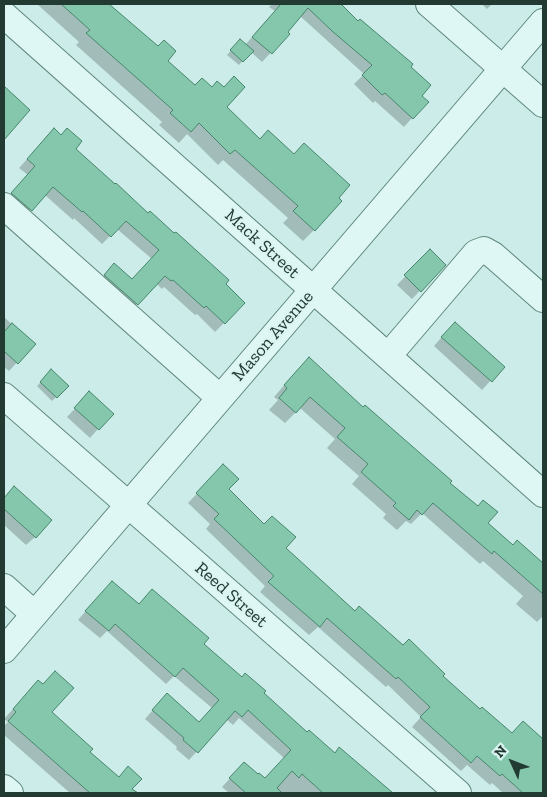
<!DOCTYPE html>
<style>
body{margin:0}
#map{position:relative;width:547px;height:797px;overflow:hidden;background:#cbece8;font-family:"Zilla Slab",serif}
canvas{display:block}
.frame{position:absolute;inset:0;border:5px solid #223a32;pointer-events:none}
.north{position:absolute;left:487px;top:737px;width:50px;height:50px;-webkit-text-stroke:4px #daf4f1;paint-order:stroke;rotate:313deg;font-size:14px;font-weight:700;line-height:20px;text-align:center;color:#223a32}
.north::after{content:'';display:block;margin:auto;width:18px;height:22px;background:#223a32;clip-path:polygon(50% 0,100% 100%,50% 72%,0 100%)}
</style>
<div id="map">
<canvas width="547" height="797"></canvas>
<div class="frame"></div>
<div class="north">N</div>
</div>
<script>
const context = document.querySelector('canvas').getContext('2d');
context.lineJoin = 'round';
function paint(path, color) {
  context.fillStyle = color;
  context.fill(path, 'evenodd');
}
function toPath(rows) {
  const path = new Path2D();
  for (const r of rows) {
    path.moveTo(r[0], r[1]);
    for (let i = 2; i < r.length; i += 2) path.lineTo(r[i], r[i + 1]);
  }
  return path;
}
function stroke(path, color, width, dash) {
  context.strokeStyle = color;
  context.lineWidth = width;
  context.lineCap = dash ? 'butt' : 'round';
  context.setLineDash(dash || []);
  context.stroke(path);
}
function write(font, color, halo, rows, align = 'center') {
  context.font = font + ' "Zilla Slab",serif';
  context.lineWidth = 4;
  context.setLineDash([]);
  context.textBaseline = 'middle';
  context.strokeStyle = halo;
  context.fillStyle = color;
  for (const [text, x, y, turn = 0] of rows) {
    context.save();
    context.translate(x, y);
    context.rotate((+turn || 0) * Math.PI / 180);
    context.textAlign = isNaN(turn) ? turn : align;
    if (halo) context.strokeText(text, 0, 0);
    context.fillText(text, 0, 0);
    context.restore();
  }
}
paint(toPath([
 [37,4,107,4,157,48,166,61,195,87,226,107,259,140,314,230,303,241,283,223,288,218,223,160,218,165,187,134,179,143,159,125,162,122,76,45,79,42],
 [272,4,340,4,358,22,409,67,420,96,412,118,404,127,375,101,373,103,354,84,364,74,300,16,286,32,288,34,262,62,251,52,239,65,227,55,240,40,245,45,275,11,269,7],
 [482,4,492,4,487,9],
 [46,138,74,149,244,303,215,332,197,314,195,315,164,287,162,289,156,283,129,312,96,284,114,265,132,281,152,259,117,229,102,244,74,218,73,220,45,195,23,218,4,202,28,175,19,168],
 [430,251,445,265,412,299,397,285],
 [4,317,34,344,9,371,4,367],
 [446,332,503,367,482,390,434,346],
 [298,369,448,483,486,524,512,546,517,542,543,565,543,616,537,622,516,604,523,596,483,561,480,564,422,513,411,524,406,521,397,530,383,518,386,514,352,484,359,476,327,448,335,439,300,408,285,423,269,410,278,400,274,397],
 [51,371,67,386,52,401,37,386],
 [81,402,98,429,90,438,67,417],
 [223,466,227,489,284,549,355,612,403,647,511,734,523,722,543,741,543,793,503,793,492,783,490,785,467,765,461,771,412,727,421,717,388,685,386,687,318,627,309,635,260,592,265,586,206,529,210,524,188,503],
 [14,488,35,537,26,545,4,525,4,498],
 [104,590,138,605,202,644,242,678,262,693,307,733,334,754,390,793,229,793,222,787,236,772,265,780,284,758,239,718,233,725,226,719,189,760,176,749,177,747,145,719,159,703,199,723,212,708,174,676,166,684,107,631,100,638,78,620],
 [29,691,88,752,118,778,128,768,129,791,131,793,70,793,4,735,4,726,8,722,4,719]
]), '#0003');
const building = toPath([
 [61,4,109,4,158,46,164,40,176,51,168,61,195,85,202,78,212,87,217,81,224,87,234,76,245,87,227,107,260,139,268,130,294,154,304,143,350,185,339,198,342,201,315,231,293,211,298,206,235,150,230,154,199,123,191,132,170,113,173,110,86,33,90,30,61,4],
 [281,4,341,4,358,21,360,19,413,64,411,67,431,85,422,96,429,102,413,119,385,93,382,95,362,75,372,65,332,31,308,8,288,32,290,34,272,54,252,37,281,4],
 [240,39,254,51,243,62,230,50,240,39],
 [4,86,30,110,4,140,4,86],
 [54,128,61,135,67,128,82,141,76,149,115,184,116,183,148,213,150,211,174,233,176,232,229,280,226,284,245,303,225,324,206,306,204,308,173,280,171,281,165,276,138,305,104,275,114,263,132,279,159,250,126,221,111,237,83,211,82,212,53,187,32,211,11,193,35,166,27,159,54,128],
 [430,249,446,265,421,292,404,275,430,249],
 [455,322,505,367,492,382,441,337,455,322],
 [12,323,36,344,18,364,4,351,4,332,12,323],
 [309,357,363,407,365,405,452,481,450,483,478,506,483,500,498,512,488,523,513,545,517,540,543,563,543,594,494,551,492,554,433,503,422,515,417,510,409,520,393,506,396,503,361,472,368,464,337,437,345,428,310,397,296,413,279,398,287,388,284,385,309,357],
 [51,369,69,386,57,398,40,382,51,369],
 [89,391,114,414,99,430,74,408,89,391],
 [223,464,239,479,229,489,264,524,272,516,296,537,286,548,355,611,359,606,403,645,409,639,445,674,443,676,480,709,482,707,512,733,523,721,543,739,543,793,523,793,502,774,500,776,477,756,471,763,420,717,430,707,398,677,396,679,327,618,320,627,268,582,274,576,214,519,219,514,196,493,223,464],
 [14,486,52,520,36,538,4,509,4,498,14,486],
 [112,581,139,604,152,589,209,638,204,644,242,677,245,673,266,691,264,693,307,732,309,730,335,753,339,747,393,793,323,793,302,774,299,778,292,771,277,788,282,793,246,793,229,778,244,762,258,774,259,773,265,778,291,750,248,710,242,717,235,711,198,753,183,740,184,738,152,710,167,693,199,722,219,700,183,668,175,677,115,624,109,631,85,611,112,581],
 [55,671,74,688,52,712,93,749,90,752,119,777,128,766,142,779,132,789,138,793,90,793,8,721,16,712,13,709,38,680,43,684,55,671]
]);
paint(building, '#84c7ac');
stroke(building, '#47866b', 1);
const minor = toPath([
 [429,4,543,104],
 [4,15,543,494],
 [4,206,220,398],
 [388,356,476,253,484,250,493,255,543,299],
 [4,396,458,793],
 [4,587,34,614],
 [4,650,543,22],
 [4,788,10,793]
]);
stroke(minor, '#60887c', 28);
stroke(minor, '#def7f4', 26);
write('18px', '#223a32', '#daf4f1', [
 ["Mack Street",262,244,42],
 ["Mason Avenue",273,336,-49],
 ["Reed Street",231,595,41]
]);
</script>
